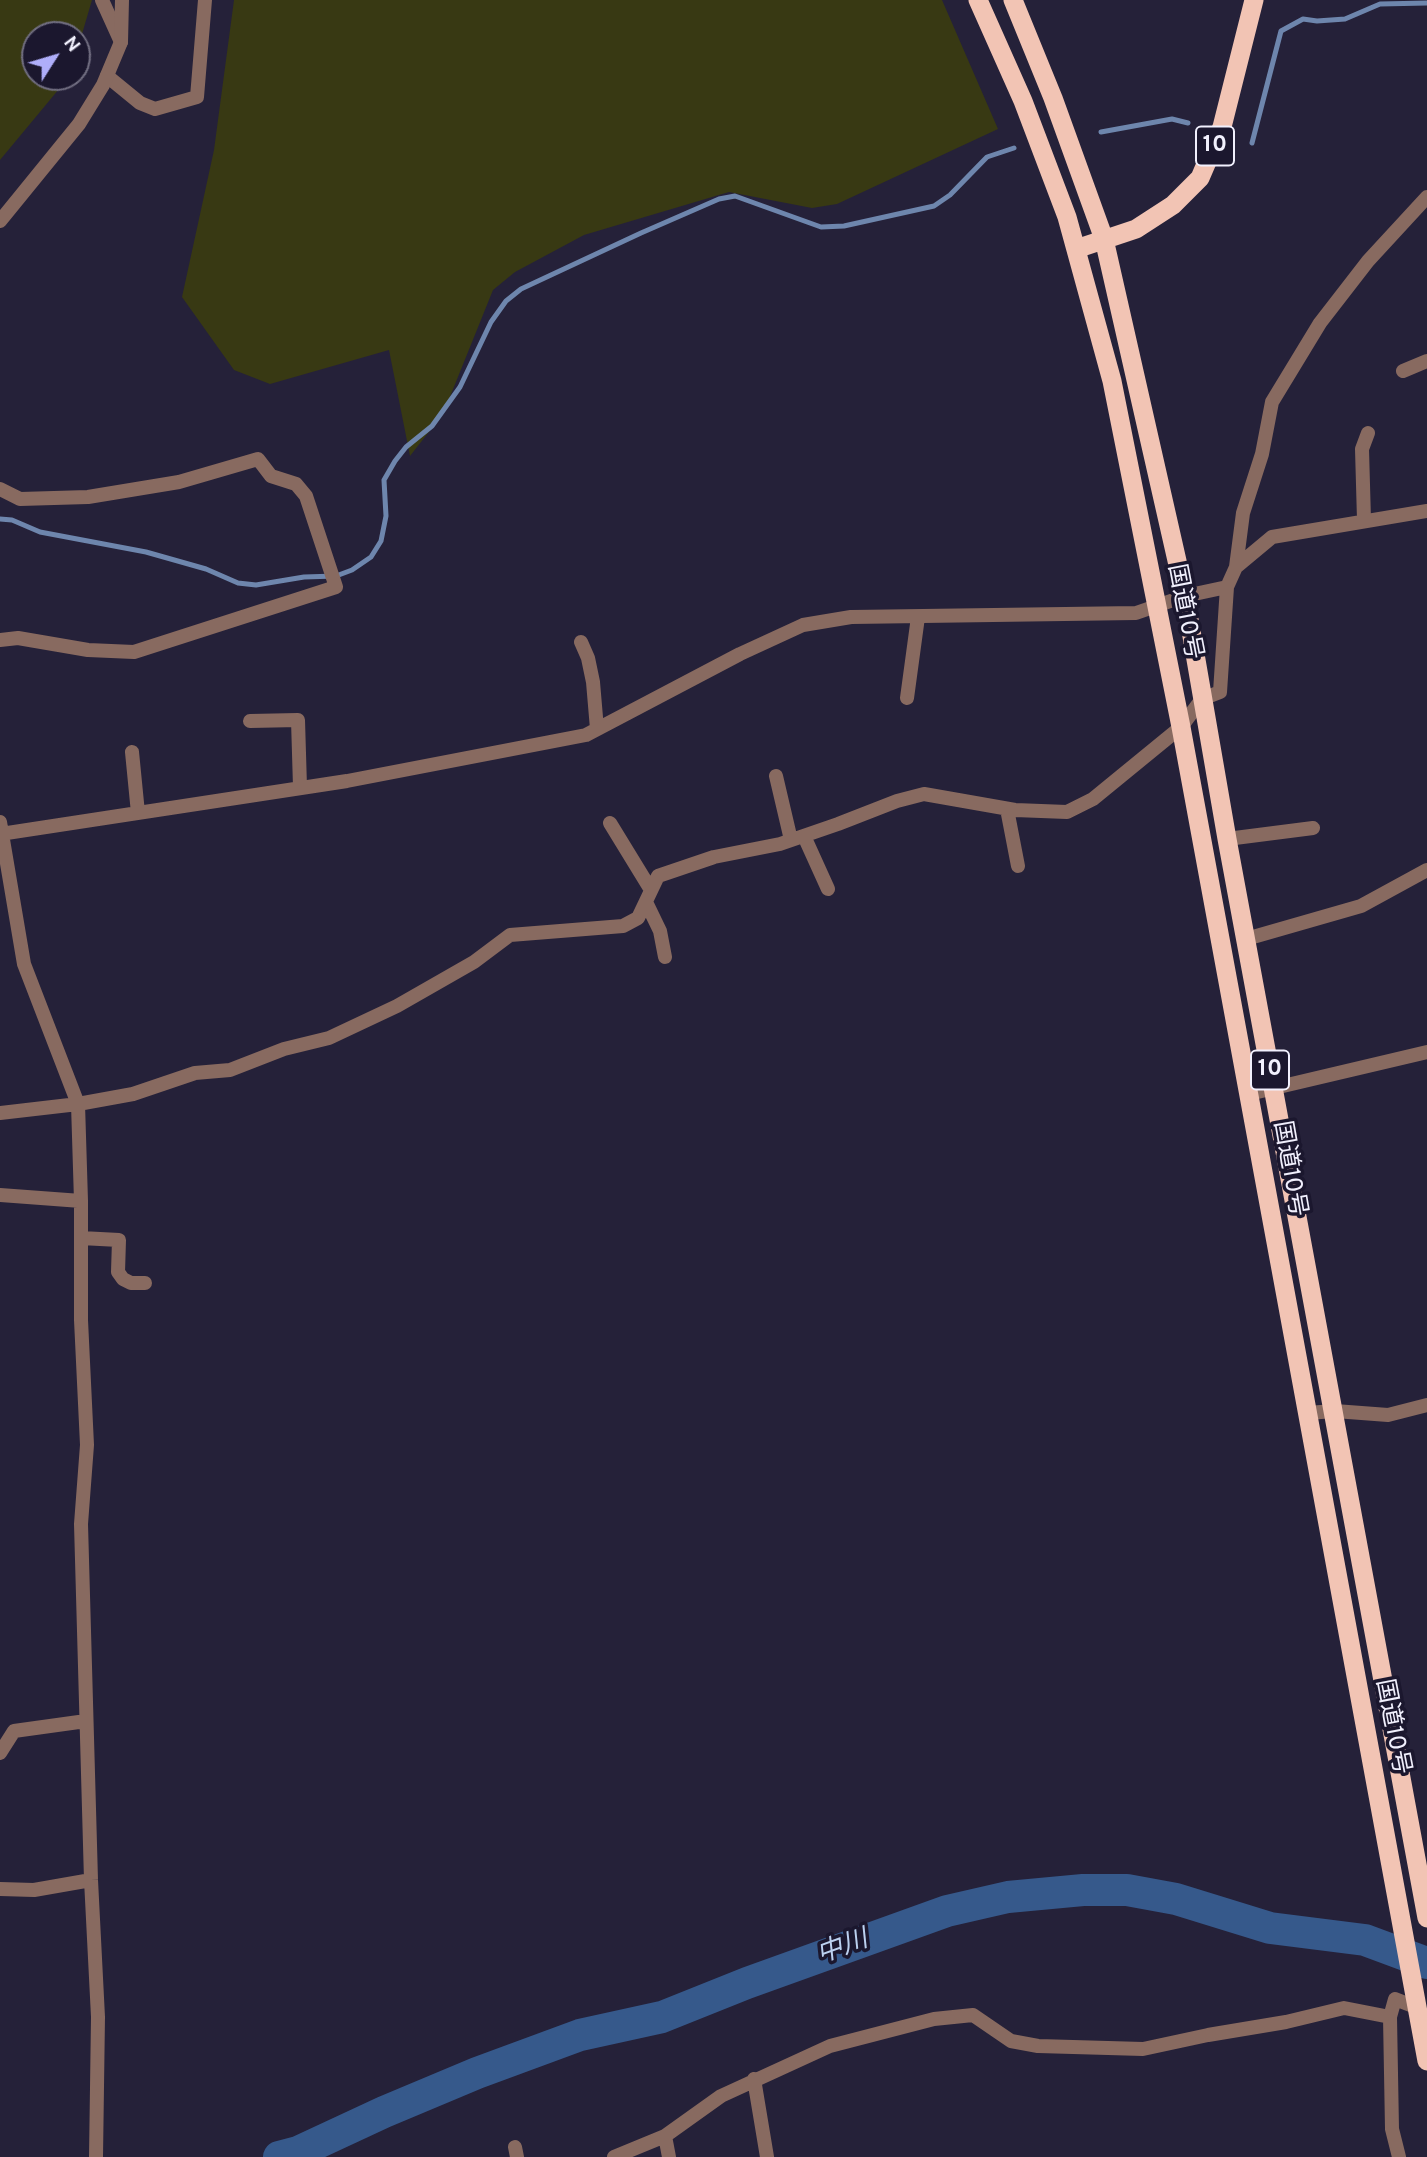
<!DOCTYPE html>
<meta charset="utf-8">
<style>
body{margin:0}
#map{position:relative;width:1427px;height:2157px;overflow:hidden;background:#252139;font-family:Overpass,sans-serif}
canvas{display:block}
.north{position:absolute;left:21px;top:21px;width:70px;height:70px;box-sizing:border-box;background:#1b172e;border:2px solid #716e81;border-radius:50%;rotate:53deg;font-size:19px;font-weight:700;line-height:28px;text-align:center;color:#f1f0fd}
.north::after{content:'';display:block;margin:auto;width:24px;height:32px;background:#afaefa;clip-path:polygon(50% 0,100% 100%,50% 72%,0 100%)}
</style>
<div id="map">
<canvas width="1427" height="2157"></canvas>
<div class="north">N</div>
</div>
<script>
const context = document.querySelector('canvas').getContext('2d');
context.lineJoin = 'round';
function paint(path, color) {
  context.fillStyle = color;
  context.fill(path, 'evenodd');
}
function toPath(rows) {
  const path = new Path2D();
  for (const r of rows) {
    path.moveTo(r[0], r[1]);
    for (let i = 2; i < r.length; i += 2) path.lineTo(r[i], r[i + 1]);
  }
  return path;
}
function stroke(path, color, width, dash) {
  context.strokeStyle = color;
  context.lineWidth = width;
  context.lineCap = dash ? 'butt' : 'round';
  context.setLineDash(dash || []);
  context.stroke(path);
}
function write(font, color, halo, rows, align = 'center') {
  context.font = font + ' Overpass,"Noto Sans JP",sans-serif';
  context.lineWidth = 7;
  context.setLineDash([]);
  context.textBaseline = 'middle';
  context.strokeStyle = halo;
  context.fillStyle = color;
  for (const [text, x, y, turn = 0] of rows) {
    context.save();
    context.translate(x, y);
    context.rotate((+turn || 0) * Math.PI / 180);
    context.textAlign = isNaN(turn) ? turn : align;
    if (halo) context.strokeText(text, 0, 0);
    context.fillText(text, 0, 0);
    context.restore();
  }
}
paint(toPath([
 [0,0,92,0,77,51,77,35,35,35,35,77,69,77,0,160],
 [234,0,942,0,998,129,837,204,812,208,729,192,584,235,515,272,493,290,443,414,410,456,389,350,270,384,234,370,182,297,214,150]
]), '#383913');
stroke(toPath([
 [1101,132,1172,119,1188,123],
 [1252,143,1281,31,1303,19,1317,21,1345,19,1380,4,1427,3],
 [0,519,12,520,40,532,146,552,206,569,238,583,256,585,304,577,336,576,352,570,371,557,381,541,386,516,384,480,395,461,406,447,432,426,460,387,491,322,506,301,521,289,641,233,719,199,735,196,821,227,844,226,934,206,950,195,987,157,1014,148]
]), '#6e86ad', 5);
stroke(toPath([
 [279,2157,298,2152,384,2112,477,2073,580,2035,662,2017,747,1983,947,1911,1008,1897,1083,1890,1127,1890,1176,1899,1270,1928,1365,1940,1427,1963]
]), '#36598b', 32);
stroke(toPath([
 [102,0,121,42],
 [107,76,140,103,155,109,197,97,205,0],
 [1403,371,1427,361],
 [0,489,20,499,88,497,179,482,258,459,271,476,296,484,306,496,336,587,134,652,88,650,18,638,0,640],
 [1364,520,1362,449,1368,433],
 [1236,567,1272,537,1427,511],
 [581,642,588,658,593,682,597,729],
 [907,698,918,617],
 [250,721,298,720,300,787],
 [132,752,138,813],
 [776,776,791,840],
 [1007,809,1018,866],
 [0,822,24,964,78,1104,81,1201,81,1320,87,1445,81,1524,91,1880,98,2017,96,2157],
 [610,823,651,890],
 [0,834,347,781,586,735,740,654,803,625,851,617,1136,613,1185,596,1227,587],
 [804,836,828,889],
 [1227,839,1313,828],
 [646,902,660,931,665,957],
 [1246,939,1361,906,1427,870],
 [1249,1094,1427,1052],
 [0,1113,78,1104,133,1094,195,1073,230,1070,284,1049,329,1038,397,1006,474,962,510,935,623,926,638,918,658,876,714,857,780,844,838,824,897,801,924,794,1015,810,1067,812,1093,799,1181,727,1202,699,1220,692,1227,587,1236,567,1243,513,1262,454,1272,402,1320,323,1368,261,1427,197],
 [0,1195,81,1201],
 [81,1238,119,1240,118,1272,123,1279,131,1283,145,1283],
 [1307,1413,1335,1411,1388,1415,1427,1405],
 [0,1753,14,1731,86,1721],
 [0,1889,34,1890,91,1880],
 [754,2079,767,2157],
 [665,2136,669,2157],
 [515,2147,517,2157],
 [614,2157,665,2136,721,2096,830,2046,934,2019,973,2015,1011,2041,1038,2046,1143,2049,1208,2035,1286,2022,1344,2008,1390,2017],
 [1399,2157,1392,2129,1390,2017,1395,1999,1418,2008]
]), '#886a60', 14);
stroke(toPath([
 [0,221,79,124,103,85,121,42,122,0]
]), '#886a60', 14);
stroke(toPath([
 [978,0,1023,101,1067,217,1112,381,1181,727,1427,2061],
 [1013,0,1053,98,1104,239,1185,596,1227,839,1427,1918],
 [1076,249,1136,229,1173,205,1200,178,1222,127,1254,0]
]), '#f2c4b4', 19);
for (const [x, y, w] of [
 [1215,146,38],
 [1270,1070,38]
]) {
  const box = new Path2D();
  box.roundRect(x - w / 2, y - 19.5, w, 39, 5);
  context.fillStyle = '#1b172e';
  context.fill(box);
  stroke(box, '#f1f0fd', 2);
}
write('bold 23px', '#f1f0fd', null, [
 ["10",1215,146],
 ["10",1270,1070]
]);
write('24px', '#f1f0fd', '#1b172e', [
 ["国道10号",1183,612,79],
 ["国道10号",1288,1169,80],
 ["国道10号",1391,1727,79]
]);
write('italic 26px', '#bcd1f0', '#1b172e', [
 ["中川",843,1949,-20]
]);
</script>
